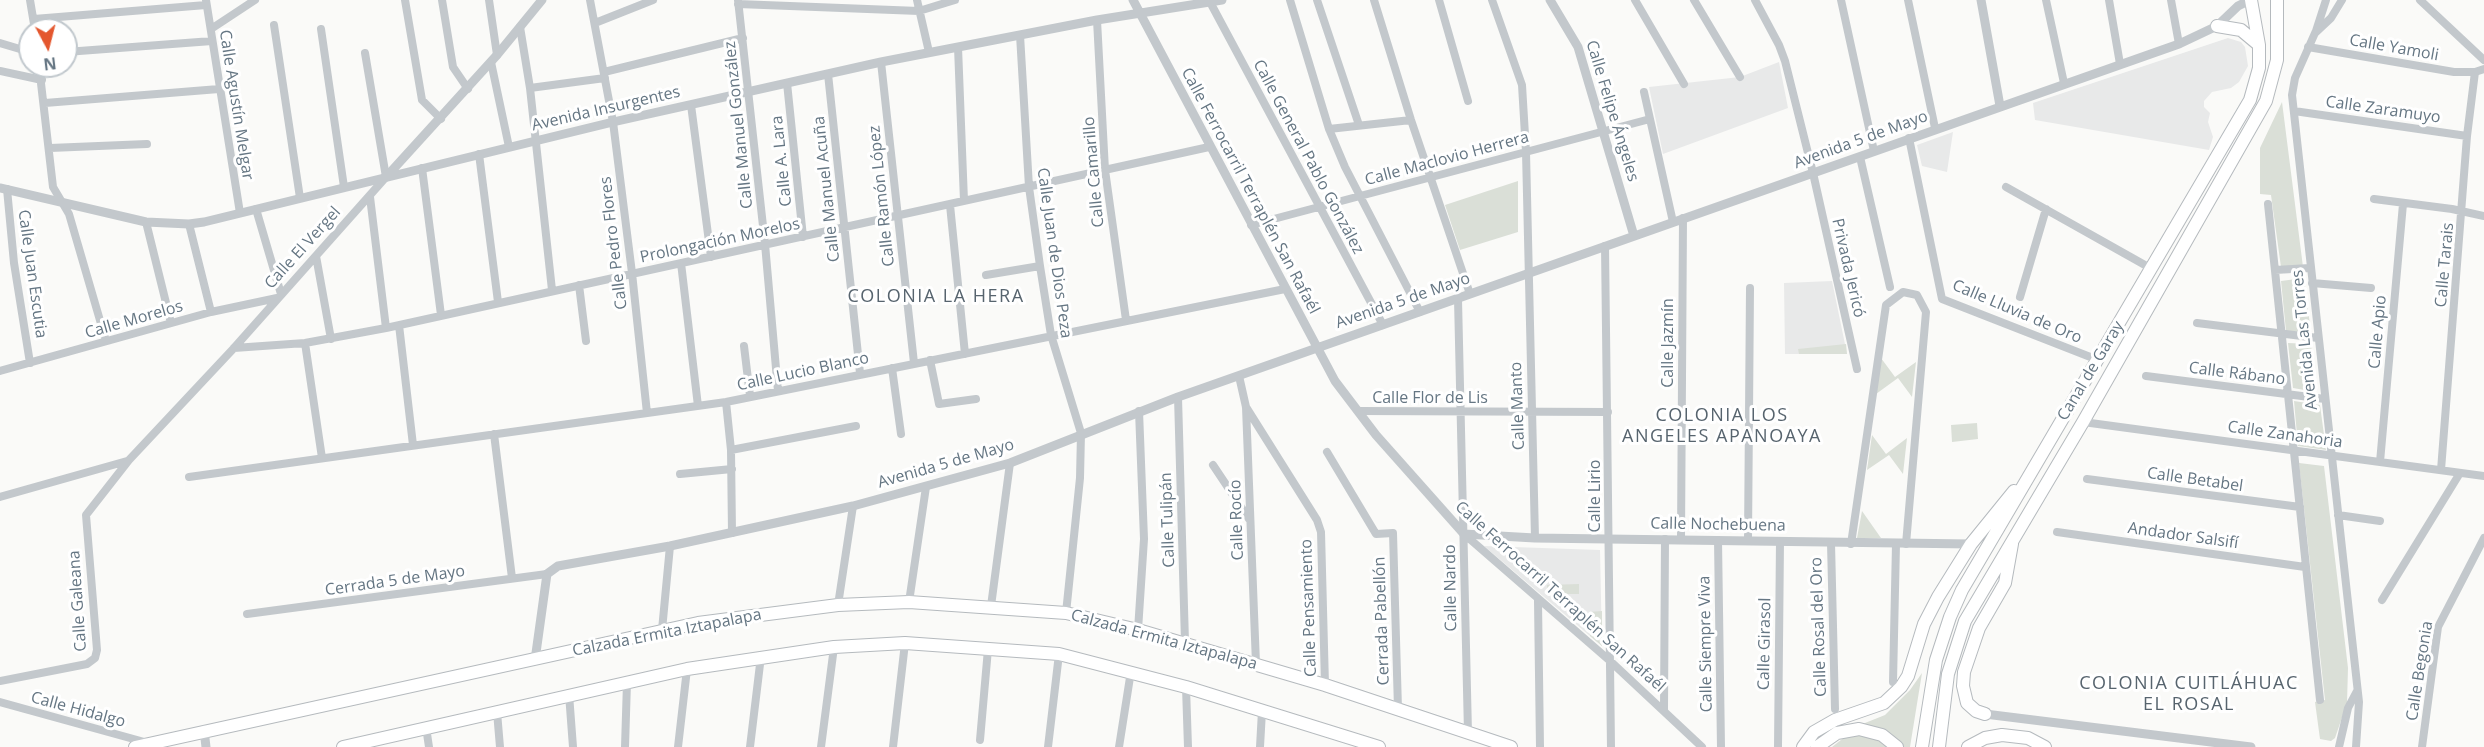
<!DOCTYPE html>
<meta charset="utf-8">
<style>
body{margin:0}
#map{position:relative;width:2484px;height:747px;overflow:hidden;background:#fafaf8;font-family:"Open Sans",sans-serif}
canvas{display:block}
.north{position:absolute;left:18px;top:18px;width:60px;height:60px;box-sizing:border-box;background:#fff;border:2px solid #c1c8cd;border-radius:50%;rotate:173deg;font-size:16px;font-weight:700;line-height:24px;text-align:center;color:#657683}
.north::after{content:'';display:block;margin:auto;width:21px;height:27px;background:#e4572e;clip-path:polygon(50% 0,100% 100%,50% 72%,0 100%)}
</style>
<div id="map">
<canvas width="2484" height="747"></canvas>
<div class="north">N</div>
</div>
<script>
const context = document.querySelector('canvas').getContext('2d');
context.lineJoin = 'round';
function paint(path, color) {
  context.fillStyle = color;
  context.fill(path, 'evenodd');
}
function toPath(rows) {
  const path = new Path2D();
  for (const r of rows) {
    path.moveTo(r[0], r[1]);
    for (let i = 2; i < r.length; i += 2) path.lineTo(r[i], r[i + 1]);
  }
  return path;
}
function stroke(path, color, width, dash) {
  context.strokeStyle = color;
  context.lineWidth = width;
  context.lineCap = dash ? 'butt' : 'round';
  context.setLineDash(dash || []);
  context.stroke(path);
}
function write(font, color, halo, rows, align = 'center') {
  context.font = font + ' "Open Sans",sans-serif';
  context.lineWidth = 6;
  context.setLineDash([]);
  context.textBaseline = 'middle';
  context.strokeStyle = halo;
  context.fillStyle = color;
  for (const [text, x, y, turn = 0] of rows) {
    context.save();
    context.translate(x, y);
    context.rotate((+turn || 0) * Math.PI / 180);
    context.textAlign = isNaN(turn) ? turn : align;
    if (halo) context.strokeText(text, 0, 0);
    context.fillText(text, 0, 0);
    context.restore();
  }
}
paint(toPath([
 [2228,38,2241,42,2245,47,2248,66,2239,82,2231,88,2212,92,2204,101,2204,107,2210,113,2208,122,2213,137,2209,150,2035,120,2033,103],
 [1779,62,1788,108,1663,154,1649,87,1740,77],
 [1953,132,1947,172,1922,166,1917,145],
 [1832,281,1847,354,1785,354,1784,283],
 [1484,546,1600,550,1602,646,1590,636]
]), '#e8e9e9');
paint(toPath([
 [2282,102,2303,267,2281,267,2271,195,2260,194,2260,148],
 [1518,181,1518,232,1460,250,1445,205],
 [2304,278,2311,333,2286,331,2281,281],
 [2288,343,2311,344,2316,392,2293,388],
 [1846,344,1847,354,1799,354,1798,349],
 [1881,358,1895,377,1916,362,1912,397,1898,378,1876,394],
 [2294,401,2320,405,2326,450,2298,446],
 [1977,423,1978,439,1952,442,1951,425],
 [1872,435,1886,454,1907,438,1903,474,1889,455,1867,470],
 [2299,463,2324,466,2348,668,2347,703,2335,738,2331,741,2320,739,2315,702,2325,700],
 [1862,511,1881,538,1857,538],
 [1579,584,1579,594,1547,594,1547,585],
 [1602,611,1602,646,1590,636,1589,612],
 [1922,673,1910,747,1832,747,1860,725,1885,715,1910,690]
]), '#dadfd7');
const primary = toPath([
 [2217,26,2241,30,2259,45],
 [1985,714,1976,711,1967,703,1963,686,1964,672,1979,628,2005,583,2012,544],
 [135,747,698,623,838,605,909,602,1066,613,1138,630,1325,685,1511,747],
 [343,747,687,669,834,647,905,643,1059,654,1186,687,1379,747],
 [1803,747,1814,732,1835,720,1884,703,1901,687,1908,676,1924,624,1938,597,1971,544,2014,491],
 [1817,747,1837,733,1859,729,1882,735,1897,747],
 [1922,747,1936,660,1950,617,1962,590,2250,100,2259,68,2259,45,2251,0],
 [1939,747,1948,674,1965,621,2083,422,2266,101,2277,60,2277,0],
 [1968,747,1985,738,2002,735,2028,738,2045,747]
]);
stroke(primary, '#b5babe', 14);
stroke(toPath([
 [30,0,35,30],
 [206,0,240,213],
 [405,0,422,100,441,119],
 [442,0,453,67,468,89],
 [489,0,497,55],
 [590,0,613,122,632,273,647,413],
 [738,0,765,244,778,391],
 [917,0,929,52],
 [1290,0,1329,129,1345,167,1420,312],
 [1317,0,1359,125],
 [1374,0,1411,120,1470,294],
 [1439,0,1468,101],
 [1492,0,1522,85,1526,152,1535,538],
 [1635,0,1684,84],
 [1694,0,1740,77],
 [1755,0,1779,45,1785,61,1813,173,1857,369],
 [1841,0,1874,151],
 [1908,0,1935,128],
 [2046,0,2064,83],
 [2109,0,2120,64],
 [2171,0,2179,44],
 [2342,0,2331,18,2315,33,2295,78,2292,95,2359,702,2356,747],
 [2420,0,2484,60],
 [1210,2,1383,325],
 [738,4,919,11,955,0],
 [34,19,206,5],
 [1097,20,1105,170,1126,320],
 [595,23,653,0],
 [274,25,300,198],
 [520,27,530,88,552,290],
 [211,29,255,0],
 [321,29,344,187],
 [2316,31,2326,0],
 [1020,35,1029,187,1040,266,1051,335,1081,433,1080,478,1066,613],
 [0,43,30,52],
 [958,47,964,201],
 [2308,47,2454,72,2475,72],
 [66,52,212,41],
 [491,62,509,147],
 [881,62,914,363],
 [39,66,53,187,69,214,106,341],
 [0,71,42,80],
 [604,72,743,38],
 [828,74,860,373],
 [787,83,803,237],
 [530,88,605,78],
 [1644,92,1673,222],
 [45,103,219,89],
 [691,105,711,257],
 [2294,111,2467,136],
 [1329,129,1411,120],
 [1909,138,1942,299,2098,360],
 [50,148,147,144],
 [479,154,498,302],
 [1860,157,1890,287],
 [422,168,441,315],
 [2006,187,2152,269],
 [7,189,14,263,30,363],
 [370,197,386,328],
 [2374,199,2452,209,2484,216],
 [2268,204,2320,700],
 [950,205,965,354],
 [256,209,281,294],
 [146,222,171,323],
 [189,224,211,312],
 [1251,225,1650,119],
 [1605,246,1611,747],
 [316,256,331,339],
 [681,263,698,406],
 [2275,270,2310,268],
 [986,275,1040,266],
 [2312,283,2371,288],
 [579,285,586,341],
 [2020,297,2046,209],
 [1458,299,1468,733],
 [2197,323,2318,338],
 [399,325,413,445],
 [305,343,322,458],
 [744,346,750,396],
 [234,348,305,343,386,328,1209,147],
 [930,360,939,404,976,399],
 [892,368,901,434],
 [0,371,211,312,277,298],
 [1239,376,1246,407,1256,664],
 [2146,376,2325,399],
 [1178,397,1185,642],
 [726,402,731,450,732,533],
 [1246,407,1317,520,1321,532,1325,685],
 [1359,411,1608,412],
 [2083,422,2484,476],
 [494,434,512,578],
 [731,450,856,426],
 [1327,452,1376,534,1393,533,1398,709],
 [2380,462,2403,204],
 [1213,465,1249,519],
 [2441,470,2467,136,2475,72,2484,69],
 [680,474,732,469],
 [189,477,726,402,1285,289],
 [2087,479,2300,507],
 [0,497,127,461],
 [2338,515,2380,521],
 [2057,532,2305,567],
 [1464,534,1609,660,1702,747],
 [1681,539,1683,218],
 [1718,540,1721,747],
 [1748,541,1750,288],
 [1831,543,1835,709],
 [1851,544,1886,305,1903,292,1917,295,1926,312,1906,544],
 [2382,600,2460,473],
 [1538,601,1540,747],
 [909,602,926,487],
 [838,605,853,506],
 [991,606,1010,463],
 [247,614,547,574],
 [662,630,670,546],
 [1138,630,1144,539,1139,411],
 [0,681,87,664,95,658,97,650,86,515,129,460,234,348,386,177,365,53],
 [1893,682,1896,544],
 [1186,687,1188,747],
 [569,694,573,747],
 [0,702,148,743],
 [1664,711,1665,539],
 [497,712,500,747],
 [426,727,429,747],
 [980,740,988,649],
 [625,747,627,682],
 [678,747,687,669],
 [750,747,761,656],
 [821,747,834,647],
 [893,747,905,643],
 [1048,747,1059,654],
 [1119,747,1131,671],
 [1260,747,1262,711],
 [1778,747,1780,541],
 [2339,747,2348,708,2357,691],
 [2422,747,2438,627,2484,538]
]), '#c3c8cc', 8);
stroke(toPath([
 [1133,0,1335,381,1376,435,1464,534,1535,538,1971,544],
 [1550,0,1578,47,1634,236],
 [1981,0,2000,106],
 [387,176,497,55,542,0],
 [0,188,146,222,189,224,204,222,613,122,881,62,1097,20,1222,0],
 [535,660,547,574,558,566,670,546,853,506,1010,463,1178,397,2179,44,2217,26,2238,6,2250,0],
 [1985,714,2251,747],
 [204,730,206,747]
]), '#c3c8cc', 9);
stroke(primary, '#fff', 12);
write('16px', '#657683', '#fff', [
 ["Calle Yamoli",2394,48,10],
 ["Calle Agustín Melgar",236,105,81],
 ["Avenida Insurgentes",606,109,-13],
 ["Calle Zaramuyo",2383,110,8],
 ["Calle Felipe Ángeles",1612,111,73],
 ["Calle Manuel González",739,125,-96],
 ["Avenida 5 de Mayo",1861,140,-20],
 ["Calle General Pablo González",1308,157,62],
 ["Calle Maclovio Herrera",1447,159,-15],
 ["Calle A. Lara",782,161,-96],
 ["Calle Camarillo",1094,172,-95],
 ["Calle Manuel Acuña",827,189,-96],
 ["Calle Ferrocarril Terraplén San Rafaél",1250,191,62],
 ["Calle Ramón López",882,196,-96],
 ["Prolongación Morelos",720,241,-12],
 ["Calle Pedro Flores",614,243,-97],
 ["Calle El Vergel",303,248,-48],
 ["Calle Juan de Dios Peza",1054,253,82],
 ["Calle Tarais",2445,265,-85],
 ["Privada Jericó",1848,268,77],
 ["Calle Juan Escutia",32,274,82],
 ["Avenida 5 de Mayo",1403,301,-19],
 ["Calle Lluvia de Oro",2017,312,23],
 ["Calle Morelos",134,320,-16],
 ["Calle Apio",2378,332,-85],
 ["Avenida Las Torres",2305,340,-96],
 ["Calle Jazmín",1668,343,-90],
 ["Canal de Garay",2091,371,-59],
 ["Calle Lucio Blanco",803,372,-12],
 ["Calle Rábano",2237,374,7],
 ["Calle Flor de Lis",1430,398],
 ["Calle Manto",1518,406,-92],
 ["Calle Zanahoria",2285,435,8],
 ["Avenida 5 de Mayo",946,464,-16],
 ["Calle Betabel",2195,480,8],
 ["Calle Lirio",1595,496,-90],
 ["Calle Tulipán",1168,520,-92],
 ["Calle Rocío",1237,520,-92],
 ["Calle Nochebuena",1718,525,1],
 ["Andador Salsifí",2183,536,8],
 ["Cerrada 5 de Mayo",395,581,-8],
 ["Calle Nardo",1451,588,-91],
 ["Calle Ferrocarril Terraplén San Rafaél",1560,597,42],
 ["Calle Galeana",78,601,-94],
 ["Calle Pensamiento",1309,608,-92],
 ["Cerrada Pabellón",1382,621,-92],
 ["Calle Rosal del Oro",1819,627,-92],
 ["Calzada Ermita Iztapalapa",667,633,-11],
 ["Calzada Ermita Iztapalapa",1164,640,15],
 ["Calle Siempre Viva",1706,644,-91],
 ["Calle Girasol",1765,644,-89],
 ["Calle Begonia",2420,671,-81],
 ["Calle Hidalgo",78,710,15]
]);
context.letterSpacing = '1.5px';
write('18px', '#57646e', '#fff', [
 ["COLONIA LA HERA",936,297],
 ["COLONIA LOS",1722,416],
 ["ANGELES APANOAYA",1722,437],
 ["COLONIA CUITLÁHUAC",2189,684],
 ["EL ROSAL",2189,705]
]);
context.letterSpacing = '0px';
</script>
